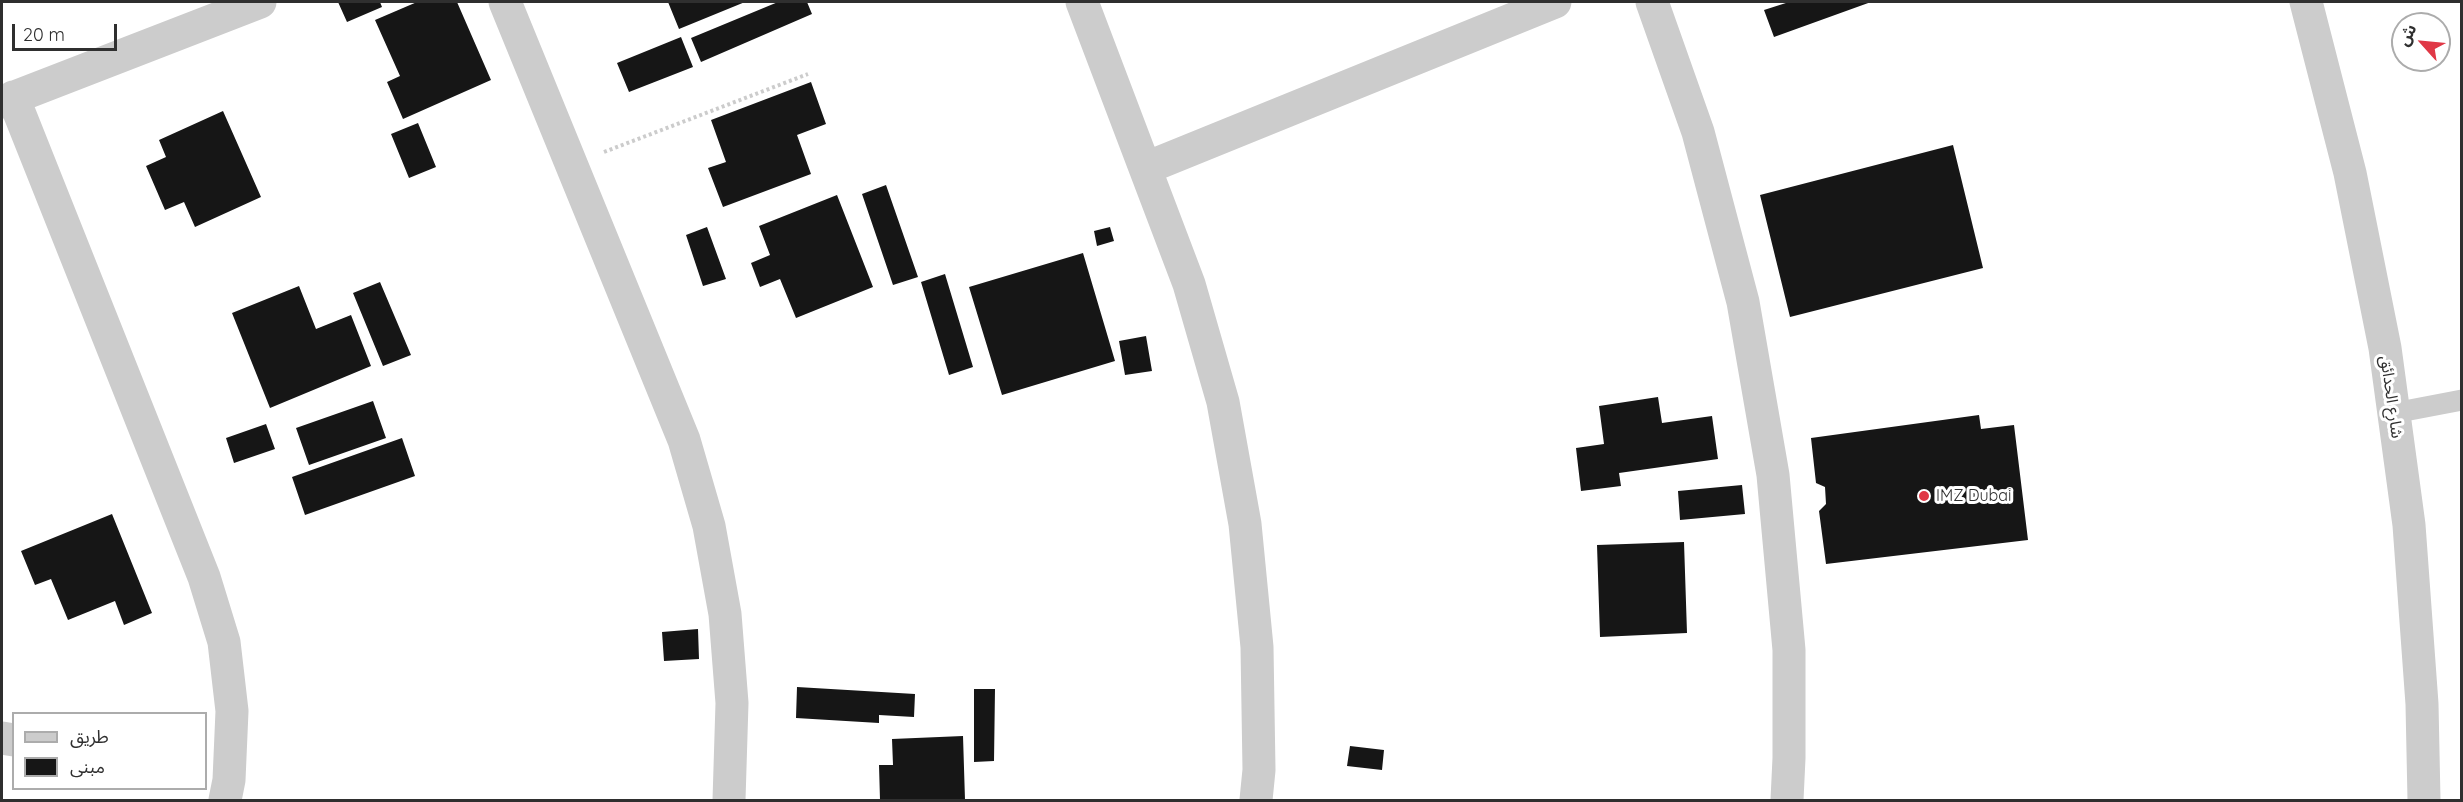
<!DOCTYPE html>
<meta charset="utf-8">
<style>
body{margin:0}
#map{position:relative;width:2463px;height:802px;overflow:hidden;background:#fff;font-family:Quicksand,"Noto Sans Arabic",sans-serif}
canvas{display:block}
.frame{position:absolute;inset:0;border:3px solid #2f2f2f;pointer-events:none}
.legend{position:absolute;left:12px;top:712px;width:195px;height:78px;box-sizing:border-box;background:#fff;border:2px solid #acacac;margin:0;padding:8px 10px;list-style:none;font-size:18px;color:#2f2f2f}
.legend li{display:flex;align-items:center;gap:12px;height:30px}
.legend b{width:30px;border:2px solid #acacac}
.north{position:absolute;left:2391px;top:12px;width:60px;height:60px;box-sizing:border-box;background:#fff;border:2px solid #acacac;border-radius:50%;rotate:297deg;font-size:16px;font-weight:700;line-height:24px;text-align:center;color:#2f2f2f}
.north::after{content:'';display:block;margin:auto;width:21px;height:27px;background:#e03846;clip-path:polygon(50% 0,100% 100%,50% 72%,0 100%)}
.scale{position:absolute;left:12px;top:24px;width:105px;height:27px;box-sizing:border-box;border:3px solid #2f2f2f;border-top:0;padding-left:8px;font-size:18px;line-height:21px;white-space:nowrap;color:#2f2f2f;-webkit-text-stroke:4px #fff;paint-order:stroke}
</style>
<div id="map">
<canvas width="2463" height="802"></canvas>
<div class="frame"></div>
<ul class="legend">
<li><b style="height:8px;background:#ccc"></b>طريق</li>
<li><b style="height:16px;background:#161616"></b>مبنى</li>
</ul>
<div class="north">ش</div>
<div class="scale">20 m</div>
</div>
<script>
const context = document.querySelector('canvas').getContext('2d');
context.lineJoin = 'round';
function paint(path, color) {
  context.fillStyle = color;
  context.fill(path, 'evenodd');
}
function toPath(rows) {
  const path = new Path2D();
  for (const r of rows) {
    path.moveTo(r[0], r[1]);
    for (let i = 2; i < r.length; i += 2) path.lineTo(r[i], r[i + 1]);
  }
  return path;
}
function stroke(path, color, width, dash) {
  context.strokeStyle = color;
  context.lineWidth = width;
  context.lineCap = dash ? 'butt' : 'round';
  context.setLineDash(dash || []);
  context.stroke(path);
}
function write(font, color, halo, rows, align = 'center') {
  context.font = font + ' Quicksand,"Noto Sans Arabic",sans-serif';
  context.lineWidth = 6;
  context.setLineDash([]);
  context.textBaseline = 'middle';
  context.strokeStyle = halo;
  context.fillStyle = color;
  for (const [text, x, y, turn = 0] of rows) {
    context.save();
    context.translate(x, y);
    context.rotate((+turn || 0) * Math.PI / 180);
    context.textAlign = isNaN(turn) ? turn : align;
    if (halo) context.strokeText(text, 0, 0);
    context.fillText(text, 0, 0);
    context.restore();
  }
}
paint(toPath([
 [338,2,380,2,382,7,347,22],
 [417,2,457,2,491,80,403,119,387,82,400,76,375,20],
 [668,2,745,2,679,29],
 [778,2,807,2,812,14,701,62,691,38],
 [1789,2,1871,2,1774,37,1764,10],
 [681,37,693,67,629,92,617,63],
 [811,82,826,124,797,135,811,174,723,207,708,168,726,162,711,120],
 [223,111,261,197,195,227,184,202,165,210,146,166,166,157,159,140],
 [418,123,436,167,409,178,391,134],
 [1953,145,1983,268,1790,317,1760,195],
 [886,185,918,277,893,285,862,194],
 [837,195,873,287,796,318,780,279,760,287,751,263,770,255,759,226],
 [707,227,726,279,703,286,686,235],
 [1110,227,1114,241,1097,246,1094,231],
 [1083,253,1115,361,1002,395,969,287],
 [945,274,973,367,949,375,921,282],
 [380,282,411,355,383,366,353,293],
 [299,286,316,329,351,315,371,366,270,408,232,313],
 [1146,336,1152,371,1125,375,1119,341],
 [1658,397,1662,423,1712,416,1718,459,1619,473,1621,486,1581,491,1576,448,1604,444,1599,406],
 [373,401,386,438,309,465,296,428],
 [1979,415,1981,429,2014,425,2028,540,1826,564,1819,511,1826,504,1825,487,1816,483,1811,438],
 [266,424,275,449,234,463,226,438],
 [402,438,415,476,305,515,292,477],
 [1742,485,1745,514,1680,520,1678,491],
 [112,514,152,613,124,625,115,601,68,620,51,579,35,585,21,551],
 [1684,542,1687,633,1600,637,1597,545],
 [698,629,699,659,664,661,662,632],
 [797,687,915,694,914,717,879,715,879,723,796,718],
 [974,689,995,689,994,761,974,762],
 [963,736,965,800,880,800,879,765,893,765,892,739],
 [1350,746,1384,750,1382,770,1347,766]
]), '#161616');
stroke(toPath([
 [604,152,808,74]
]), '#ccc', 4, [3, 3]);
stroke(toPath([
 [2394,413,2462,400]
]), '#ccc', 21);
stroke(toPath([
 [505,2,684,440,709,526,725,614,732,703,729,800],
 [1082,2,1189,284,1223,402,1245,524,1257,647,1259,770,1256,800],
 [1652,2,1698,132,1743,302,1773,475,1789,650,1789,758,1787,800],
 [13,97,204,577,224,642,232,711,229,780,225,800],
 [2,102,260,2],
 [1146,168,1555,2],
 [2,738,14,740]
]), '#ccc', 33);
stroke(toPath([
 [2306,2,2350,173,2385,348,2409,525,2422,704,2424,800]
]), '#ccc', 33);
for (const [x, y, r, color] of [
 [1924,496,6,"#e03846"]
]) {
  const dot = new Path2D();
  dot.arc(x, y, r, 0, 2 * Math.PI);
  context.fillStyle = color;
  context.fill(dot);
  stroke(dot, '#fff', 2);
}
write('16px', '#2f2f2f', '#fff', [
 ["شارع الحدائق",2391,397,82]
]);
write('16px', '#2f2f2f', '#fff', [
 ["IMZ Dubai",1936,496]
], 'left');
</script>
